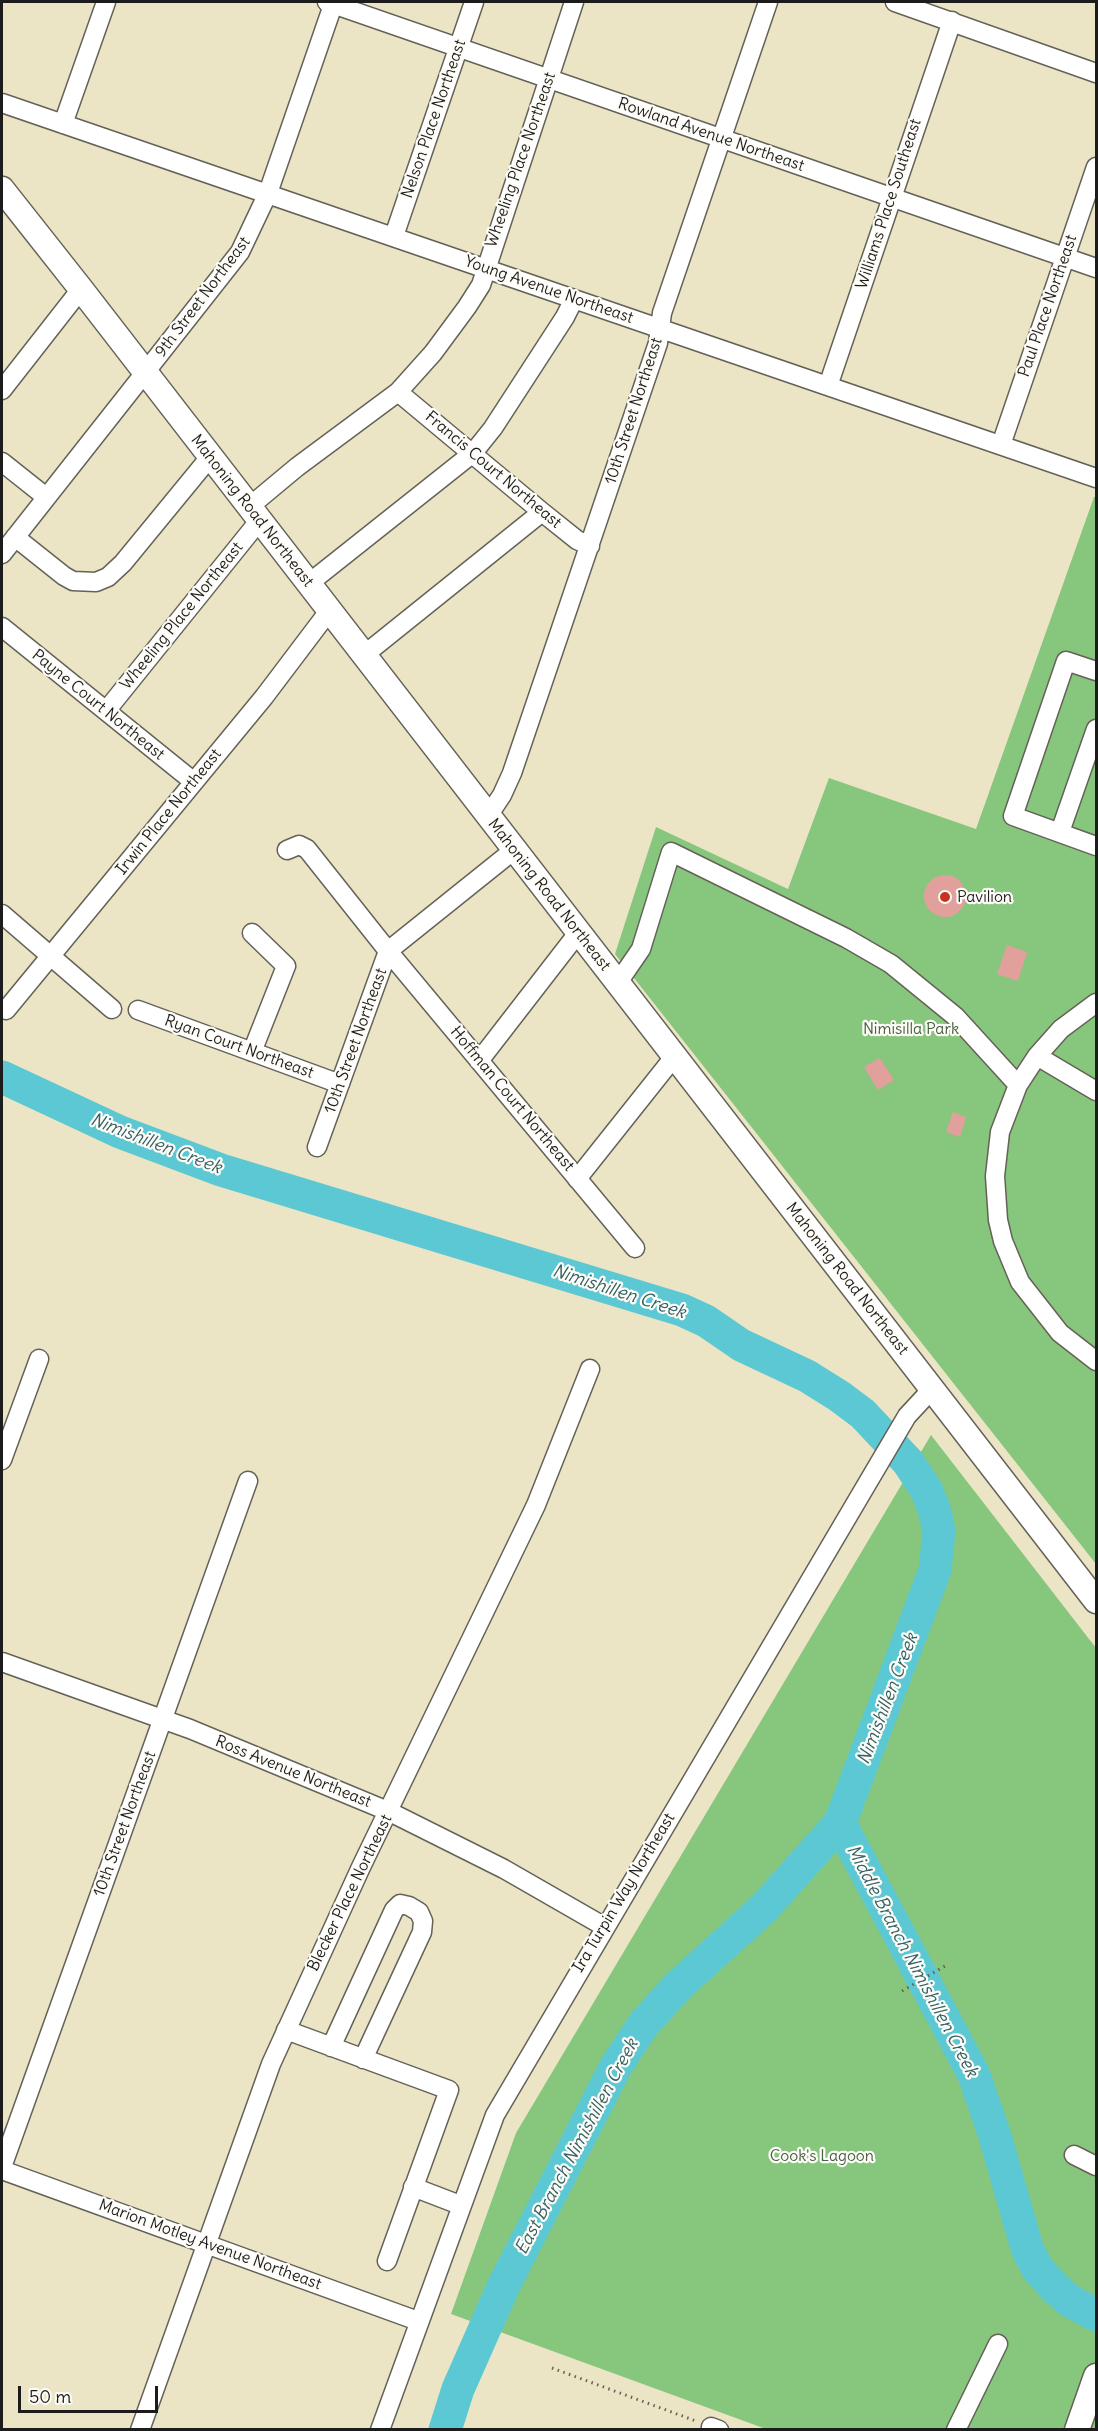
<!DOCTYPE html>
<style>
body{margin:0}
#map{position:relative;width:1098px;height:2431px;overflow:hidden;background:#ebe5c6;font-family:Delius,sans-serif}
canvas{display:block}
.frame{position:absolute;inset:0;border:3px solid #1c1c1c;pointer-events:none}
.scale{position:absolute;left:18px;top:2386px;width:140px;height:27px;box-sizing:border-box;border:3px solid #1c1c1c;border-top:0;padding-left:8px;font-size:18px;line-height:21px;white-space:nowrap;color:#1c1c1c;-webkit-text-stroke:4px #fdfcf7;paint-order:stroke}
</style>
<div id="map">
<canvas width="1098" height="2431"></canvas>
<div class="frame"></div>
<div class="scale">50 m</div>
</div>
<script>
const context = document.querySelector('canvas').getContext('2d');
context.lineJoin = 'round';
function paint(path, color) {
  context.fillStyle = color;
  context.fill(path, 'evenodd');
}
function toPath(rows) {
  const path = new Path2D();
  for (const r of rows) {
    if (r.length === 3) {
      path.moveTo(r[0] + r[2], r[1]);
      path.arc(r[0], r[1], r[2], 0, 2 * Math.PI);
      continue;
    }
    path.moveTo(r[0], r[1]);
    for (let i = 2; i < r.length; i += 2) path.lineTo(r[i], r[i + 1]);
  }
  return path;
}
function stroke(path, color, width, dash) {
  context.strokeStyle = color;
  context.lineWidth = width;
  context.lineCap = dash ? 'butt' : 'round';
  context.setLineDash(dash || []);
  context.stroke(path);
}
function write(font, color, halo, rows, align = 'center') {
  context.font = font + ' Delius,sans-serif';
  context.lineWidth = 4.5;
  context.setLineDash([]);
  context.textBaseline = 'middle';
  context.strokeStyle = halo;
  context.fillStyle = color;
  for (const [text, x, y, turn = 0] of rows) {
    context.save();
    context.translate(x, y);
    context.rotate((+turn || 0) * Math.PI / 180);
    context.textAlign = isNaN(turn) ? turn : align;
    if (halo) context.strokeText(text, 0, 0);
    context.fillText(text, 0, 0);
    context.restore();
  }
}
paint(toPath([
 [1094,497,1096,497,1096,1564,615,954,656,827,788,889,829,778,976,829],
 [931,1435,1096,1648,1096,2429,766,2429,451,2314,516,2133]
]), '#87c67d');
stroke(toPath([
 [2,1077,120,1132,221,1170,682,1310,706,1321,741,1345,807,1376,839,1396,863,1414,908,1462,927,1491,935,1512,939,1531,935,1570,840,1823,764,1908,677,1987,643,2025,616,2066,504,2285,458,2389,445,2430],
 [840,1823,974,2075,995,2136,1027,2248,1037,2268,1054,2287,1070,2301,1096,2315]
]), '#5cc8d4', 33);
paint(toPath([
 [945,896,21],
 [1007,945,1027,952,1018,981,997,974],
 [880,1058,894,1080,878,1090,864,1067],
 [953,1112,966,1117,960,1137,946,1132]
]), '#e2a09c');
const minor = toPath([
 [327,2,1096,268],
 [895,2,1096,73],
 [2,103,1096,478],
 [63,124,106,2],
 [394,236,474,2],
 [828,386,952,21],
 [2,390,81,289],
 [398,392,542,512,577,540,590,546],
 [1001,445,1096,167],
 [2,462,46,497],
 [249,507,297,467,398,392,433,353,467,307,481,285,574,2],
 [15,537,64,576,73,581,96,582,108,577,123,563,210,457],
 [2,554,240,252,268,193,334,2],
 [308,584,473,453,493,428,565,317,574,299],
 [2,627,194,782],
 [364,655,542,512],
 [1096,671,1066,661,1013,816,1096,846],
 [106,711,259,521],
 [488,816,502,795,512,773,658,343,662,313,768,2],
 [1060,832,1096,729],
 [287,850,299,845,307,849,388,951,635,1248],
 [2,914,112,1009],
 [252,933,286,966,252,1052],
 [617,984,641,949,671,852,846,938,891,964,956,1017,1018,1085],
 [1096,1003,1061,1029,1037,1056,1018,1085,1000,1132,995,1176,998,1220,1003,1241,1020,1282,1060,1333,1096,1361],
 [6,1010,264,697,329,611],
 [138,1010,340,1084],
 [1037,1056,1096,1091],
 [479,1061,578,933],
 [317,1147,388,951,514,850],
 [577,1179,674,1057],
 [2,1460,39,1359],
 [2,1662,190,1729,390,1812,504,1869,605,1927],
 [286,2030,449,2090,387,2261],
 [331,2047,394,1910,400,1904,409,1906,419,1912,423,1921,422,1932,363,2059],
 [1074,2155,1096,2166],
 [2,2167,248,1481],
 [2,2170,418,2321],
 [413,2187,460,2205],
 [711,2427,719,2430],
 [140,2430,271,2064,361,1867,536,1505,590,1369],
 [380,2430,495,2115,907,1416,932,1389],
 [956,2430,998,2344]
]);
const major = toPath([
 [2,189,81,289,1096,1601],
 [1077,2430,1096,2376]
]);
stroke(minor, '#646258', 21);
stroke(major, '#646258', 27);
stroke(toPath([
 [902,1991,945,1966],
 [552,2368,696,2421]
]), '#646258', 3, [1.5, 4.5]);
stroke(minor, '#fff', 18);
stroke(major, '#fff', 24);
for (const [x, y, r, color] of [
 [945,897,6,"#c8321e"]
]) {
  const dot = new Path2D();
  dot.arc(x, y, r, 0, 2 * Math.PI);
  context.fillStyle = color;
  context.fill(dot);
  stroke(dot, '#fdfcf7', 2);
}
write('16px', '#1c1c1c', '#fdfcf7', [
 ["Nelson Place Northeast",434,119,-71],
 ["Rowland Avenue Northeast",711,135,19],
 ["Wheeling Place Northeast",521,160,-71],
 ["Williams Place Southeast",889,204,-72],
 ["Young Avenue Northeast",549,290,19],
 ["9th Street Northeast",203,297,-53],
 ["Paul Place Northeast",1048,306,-71],
 ["10th Street Northeast",634,411,-72],
 ["Francis Court Northeast",493,470,40],
 ["Mahoning Road Northeast",252,511,52],
 ["Wheeling Place Northeast",182,616,-51],
 ["Payne Court Northeast",98,705,39],
 ["Irwin Place Northeast",169,812,-51],
 ["Mahoning Road Northeast",549,895,52],
 ["10th Street Northeast",356,1041,-70],
 ["Ryan Court Northeast",239,1047,20],
 ["Hoffman Court Northeast",512,1099,50],
 ["Mahoning Road Northeast",847,1279,52],
 ["Ross Avenue Northeast",293,1772,22],
 ["10th Street Northeast",125,1824,-70],
 ["Blecker Place Northeast",350,1893,-64],
 ["Ira Turpin Way Northeast",624,1893,-59],
 ["Marion Motley Avenue Northeast",210,2245,20]
]);
write('16px', '#1c1c1c', '#fdfcf7', [
 ["Pavilion",957,897]
], 'left');
write('16px', '#476043', '#fdfcf7', [
 ["Nimisilla Park",911,1029],
 ["Cook's Lagoon",822,2156]
]);
write('italic 18px', '#366166', '#fdfcf7', [
 ["Nimishillen Creek",156,1144,21],
 ["Nimishillen Creek",619,1292,18],
 ["Nimishillen Creek",888,1699,-69],
 ["Middle Branch Nimishillen Creek",912,1961,62],
 ["East Branch Nimishillen Creek",577,2147,-62]
]);
</script>
